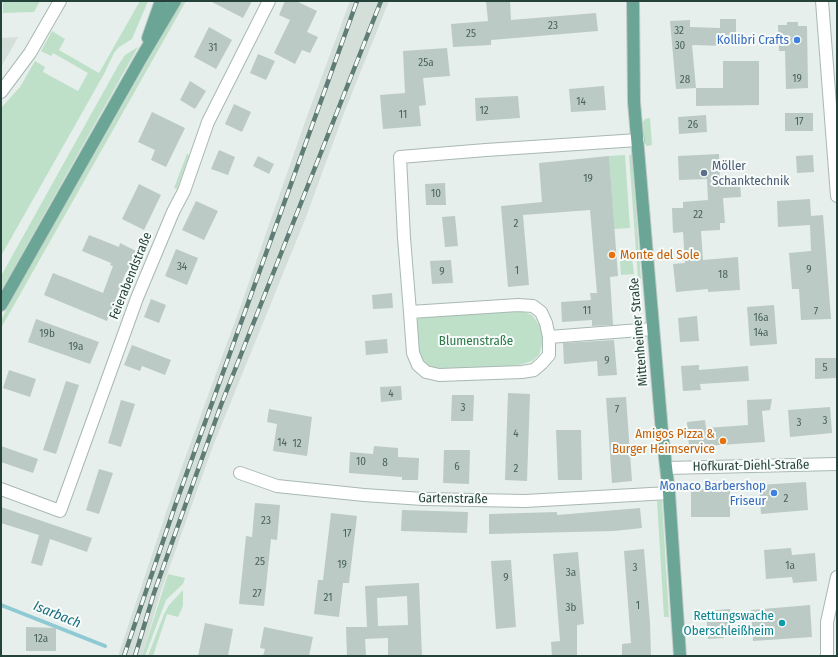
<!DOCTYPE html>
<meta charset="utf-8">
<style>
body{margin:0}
#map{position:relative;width:838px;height:657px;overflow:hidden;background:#e6efeb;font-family:"Fira Sans Condensed",sans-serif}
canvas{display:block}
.frame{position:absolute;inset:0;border:2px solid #24423a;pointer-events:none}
</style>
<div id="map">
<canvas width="838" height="657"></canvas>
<div class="frame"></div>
</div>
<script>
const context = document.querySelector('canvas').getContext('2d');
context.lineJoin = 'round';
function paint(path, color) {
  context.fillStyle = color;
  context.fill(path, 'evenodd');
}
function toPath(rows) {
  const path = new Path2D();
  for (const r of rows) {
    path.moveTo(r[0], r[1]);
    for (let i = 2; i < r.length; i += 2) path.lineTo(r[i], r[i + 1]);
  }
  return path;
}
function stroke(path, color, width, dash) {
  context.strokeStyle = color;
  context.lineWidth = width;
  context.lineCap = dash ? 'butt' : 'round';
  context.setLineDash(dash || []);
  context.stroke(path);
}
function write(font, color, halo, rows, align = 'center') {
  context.font = font + ' "Fira Sans Condensed",sans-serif';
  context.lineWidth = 4;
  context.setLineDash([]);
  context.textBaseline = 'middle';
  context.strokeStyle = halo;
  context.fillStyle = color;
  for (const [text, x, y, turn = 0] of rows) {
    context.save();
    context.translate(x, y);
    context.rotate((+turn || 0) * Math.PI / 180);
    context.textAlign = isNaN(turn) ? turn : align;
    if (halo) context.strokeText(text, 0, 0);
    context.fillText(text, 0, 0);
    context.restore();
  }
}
paint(toPath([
 [350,1,389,1,344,113,306,217,213,446,161,591,142,656,118,656,176,483,241,305,306,119],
 [18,37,12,48,1,67,1,38]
]), '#d4dfda');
paint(toPath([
 [3,1,40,1,34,12,3,13],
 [140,1,148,1,132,39,119,47,114,53,104,74,1,256,1,108,20,87,35,61,45,67,43,72,78,91,88,73,53,53,51,56,41,51,52,31,65,39,59,50,99,73],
 [182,1,186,1,1,328,1,320,12,299],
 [138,47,83,145,1,291,1,276,119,64,125,55],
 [650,118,652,145,647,146,643,142,641,125,645,119],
 [187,154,189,155,177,189,174,188],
 [625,155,630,228,614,229,609,156],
 [629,155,632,155,641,279,638,279],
 [632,258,634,274,621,275,620,259],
 [510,311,524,312,532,315,540,326,543,335,542,345,539,355,532,361,519,365,479,369,433,369,427,367,421,360,417,349,416,321,418,318,422,317],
 [657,501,662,501,669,617,664,617],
 [168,574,185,578,183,584,166,600,145,656,142,656],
 [183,590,183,606,178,617,167,614,153,656,148,656,164,614,169,605]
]), '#bfe0c8');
stroke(toPath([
 [1,605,105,646]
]), '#8ec9d4', 4);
paint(toPath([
 [210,1,252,1,243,18],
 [285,1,296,1,317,11,307,32,318,37,310,53,302,50,295,64,274,53,290,20,279,15],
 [486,1,510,1,511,20,596,13,598,31,491,40,491,45,453,47,451,24,488,21],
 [720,19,736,19,736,38,727,38,727,46,692,45,696,88,676,89,670,21,690,20,690,27,720,28],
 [787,22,798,22,798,26,807,26,808,88,786,89,785,51,779,51,778,25,787,25],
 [209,27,232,40,216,69,194,57],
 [447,48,450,76,423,78,426,105,419,106,421,126,383,129,380,95,405,93,403,51],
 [258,54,275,61,266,80,250,73],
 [723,61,759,61,759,105,696,106,696,88,723,88],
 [190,81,206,91,195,109,180,100],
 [604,86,606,110,571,112,569,89],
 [518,96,520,118,476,121,475,98],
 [234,104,251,112,242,132,225,124],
 [152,112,185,128,166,167,151,160,155,150,138,142],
 [785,113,813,113,813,131,785,131],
 [706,115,707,132,679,134,678,117],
 [219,150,235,157,228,175,211,169],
 [719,154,720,184,740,183,741,197,723,198,725,223,720,223,720,230,701,231,703,260,738,257,740,290,708,292,708,289,676,292,673,264,685,263,683,232,673,233,672,208,683,208,683,202,708,200,707,179,679,180,678,156],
 [813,155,814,172,797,173,796,156],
 [258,156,274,164,269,174,253,166],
 [609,156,618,276,610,277,613,325,592,326,592,320,562,322,561,302,591,300,590,293,597,293,590,210,523,215,529,285,508,287,501,206,542,202,539,163],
 [445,183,446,205,426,205,425,184],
 [139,184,161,195,144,230,122,219],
 [810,199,811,216,823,215,831,319,801,320,799,289,792,289,789,253,811,251,810,225,778,227,777,201],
 [196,201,218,211,204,240,182,230],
 [455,216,458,246,445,247,442,217],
 [89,235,119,247,120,243,136,251,127,272,126,272,107,321,44,295,53,273,103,293,113,266,110,265,111,263,82,251],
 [176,249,198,258,187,285,165,276],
 [451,260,453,283,432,284,430,261],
 [392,293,393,308,373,309,372,295],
 [151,299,166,305,159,323,144,317],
 [774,305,777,344,750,346,747,307],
 [697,316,699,341,680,342,678,318],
 [36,319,99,342,90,364,28,342],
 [387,339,388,353,366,355,365,341],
 [614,340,617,375,598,376,597,361,564,364,563,343],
 [132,345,171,360,165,375,142,366,140,371,124,365],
 [815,358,836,358,836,378,815,379],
 [699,365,699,370,748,366,749,381,700,384,701,390,683,391,681,366],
 [9,370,36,379,30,397,3,388],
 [66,381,79,385,56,454,43,450],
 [401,386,402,400,381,402,380,387],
 [508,393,530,394,527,481,505,480],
 [452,395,474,395,473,421,451,421],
 [626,397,632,481,612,483,606,398],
 [772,399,770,410,762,411,765,442,689,447,687,422,705,420,706,428,748,425,747,400],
 [121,400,135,404,121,447,108,443],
 [830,407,832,433,790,437,788,410],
 [269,409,312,417,307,456,273,451,277,424,267,422],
 [556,430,581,430,582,480,558,480],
 [1,446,38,459,33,473,1,462],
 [374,446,398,448,398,457,419,458,418,480,402,480,402,477,349,473,350,452,373,454],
 [444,450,470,450,469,484,443,483],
 [99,469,113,473,99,514,86,510],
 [806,482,808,510,761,514,759,485],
 [691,489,730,489,730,517,691,517],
 [255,503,280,505,277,540,271,539,264,606,239,604,246,536,252,537],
 [1,507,92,538,87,552,50,539,42,566,31,563,39,535,1,523],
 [640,508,642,528,614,531,489,534,489,514,557,512,557,515],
 [402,510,468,512,467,533,401,531],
 [331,513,357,516,349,583,343,583,339,617,314,614,318,580,323,580],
 [791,548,792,555,815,553,817,581,793,583,792,577,766,579,764,550],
 [644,549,650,623,651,656,622,656,622,644,631,643,624,551],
 [578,552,584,624,577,625,577,656,552,656,551,642,560,641,553,554],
 [511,560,516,627,496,629,491,561],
 [419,583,422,656,388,656,388,638,365,639,366,656,347,656,346,627,367,627,365,586],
 [407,596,408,625,378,626,377,598],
 [810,605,812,637,753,641,751,610],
 [730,609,732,631,723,631,724,638,708,639,706,611],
 [205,623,233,629,228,656,198,656],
 [26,627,56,628,56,651,26,651],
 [264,627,313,637,309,656,263,656,265,649,260,648]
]), '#bbcac4');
const minor = toPath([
 [822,1,837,196],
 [1,92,30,53,60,1],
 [410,312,413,353,418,365,426,372,439,375,522,372,534,370,542,363,549,355,549,337,653,329],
 [549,337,546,323,541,312,533,306,518,305,410,312,404,238,400,157,486,150,638,140],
 [666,468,837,464],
 [240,473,277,486,364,495,423,499,525,501,669,493],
 [1,489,60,511,137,298,173,212,184,191,208,122,269,1],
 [827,656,827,622,837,577]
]);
const major = toPath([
 [633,1,634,102,662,432,669,493,680,656],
 [148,38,161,1],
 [1,305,140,60,175,1]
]);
stroke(minor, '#a8b8b2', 14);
stroke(major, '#c2cac8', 14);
stroke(minor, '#fff', 12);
stroke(major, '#6aa596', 12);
const rail = toPath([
 [124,656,176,503,357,1],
 [135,656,154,593,221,405,381,1]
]);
stroke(rail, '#5f7d75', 4.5);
stroke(rail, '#f7fbf9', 3, [9]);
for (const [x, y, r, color] of [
 [797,40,4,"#3f7fe0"],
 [704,173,4,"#5c6f8a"],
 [612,255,4,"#e8710a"],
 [723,441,4,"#e8710a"],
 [774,493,4,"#3f7fe0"],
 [782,623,4,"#0f9aa8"]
]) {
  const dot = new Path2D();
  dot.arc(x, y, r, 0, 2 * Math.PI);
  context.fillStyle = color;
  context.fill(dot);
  stroke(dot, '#f7fbf9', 1.5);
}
write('11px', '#4a645c', null, [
 ["23",553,26],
 ["32",679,31],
 ["25",471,34],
 ["30",680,46],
 ["31",213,48],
 ["25a",426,63],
 ["19",797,79],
 ["28",685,80],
 ["14",581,102],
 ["12",484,111],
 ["11",403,115],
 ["17",799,122],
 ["26",693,125],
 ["19",588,179],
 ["10",436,194],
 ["22",698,215],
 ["2",516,224],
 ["34",182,267],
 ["9",809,270],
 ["1",517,271],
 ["9",442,272],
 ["18",723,275],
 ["11",587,311],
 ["7",816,312],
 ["16a",761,318],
 ["14a",761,333],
 ["19b",47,334],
 ["19a",76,347],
 ["9",607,361],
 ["5",825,368],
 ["4",391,394],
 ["3",463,408],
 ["7",617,410],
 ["3",825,421],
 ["3",799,423],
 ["4",516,434],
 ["14",282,443],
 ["12",297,444],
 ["10",361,462],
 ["8",385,463],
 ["6",457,467],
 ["2",516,469],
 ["2",786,499],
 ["23",266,521],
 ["17",347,534],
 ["25",260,562],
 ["19",342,565],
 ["1a",790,566],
 ["3",635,568],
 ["3a",571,573],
 ["9",506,578],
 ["27",257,594],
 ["21",328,598],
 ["1",638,606],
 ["3b",571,608],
 ["12a",41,639]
]);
write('13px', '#366cbe', '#f7fbf9', [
 ["Kollibri Crafts",789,40],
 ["Monaco Barbershop",766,486],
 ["Friseur",766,501]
], 'right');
write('13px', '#4e5e75', '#f7fbf9', [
 ["Möller",712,166],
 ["Schanktechnik",712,181]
], 'left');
write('13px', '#c56008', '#f7fbf9', [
 ["Monte del Sole",620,255],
 ["Amigos Pizza &",715,434,"right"],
 ["Burger Heimservice",715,449,"right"]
], 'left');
write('13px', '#24423a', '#f7fbf9', [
 ["Feierabendstraße",131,276,-68],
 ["Mittenheimer Straße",639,332,-95],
 ["Hofkurat-Diehl-Straße",751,466,-1],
 ["Gartenstraße",453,499,1]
]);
write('13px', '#2d7a4b', '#f7fbf9', [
 ["Blumenstraße",476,341]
]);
write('13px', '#0d838f', '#f7fbf9', [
 ["Rettungswache",774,616],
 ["Oberschleißheim",774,631]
], 'right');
write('italic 14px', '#1c6f80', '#f7fbf9', [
 ["Isarbach",57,615,22]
]);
</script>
